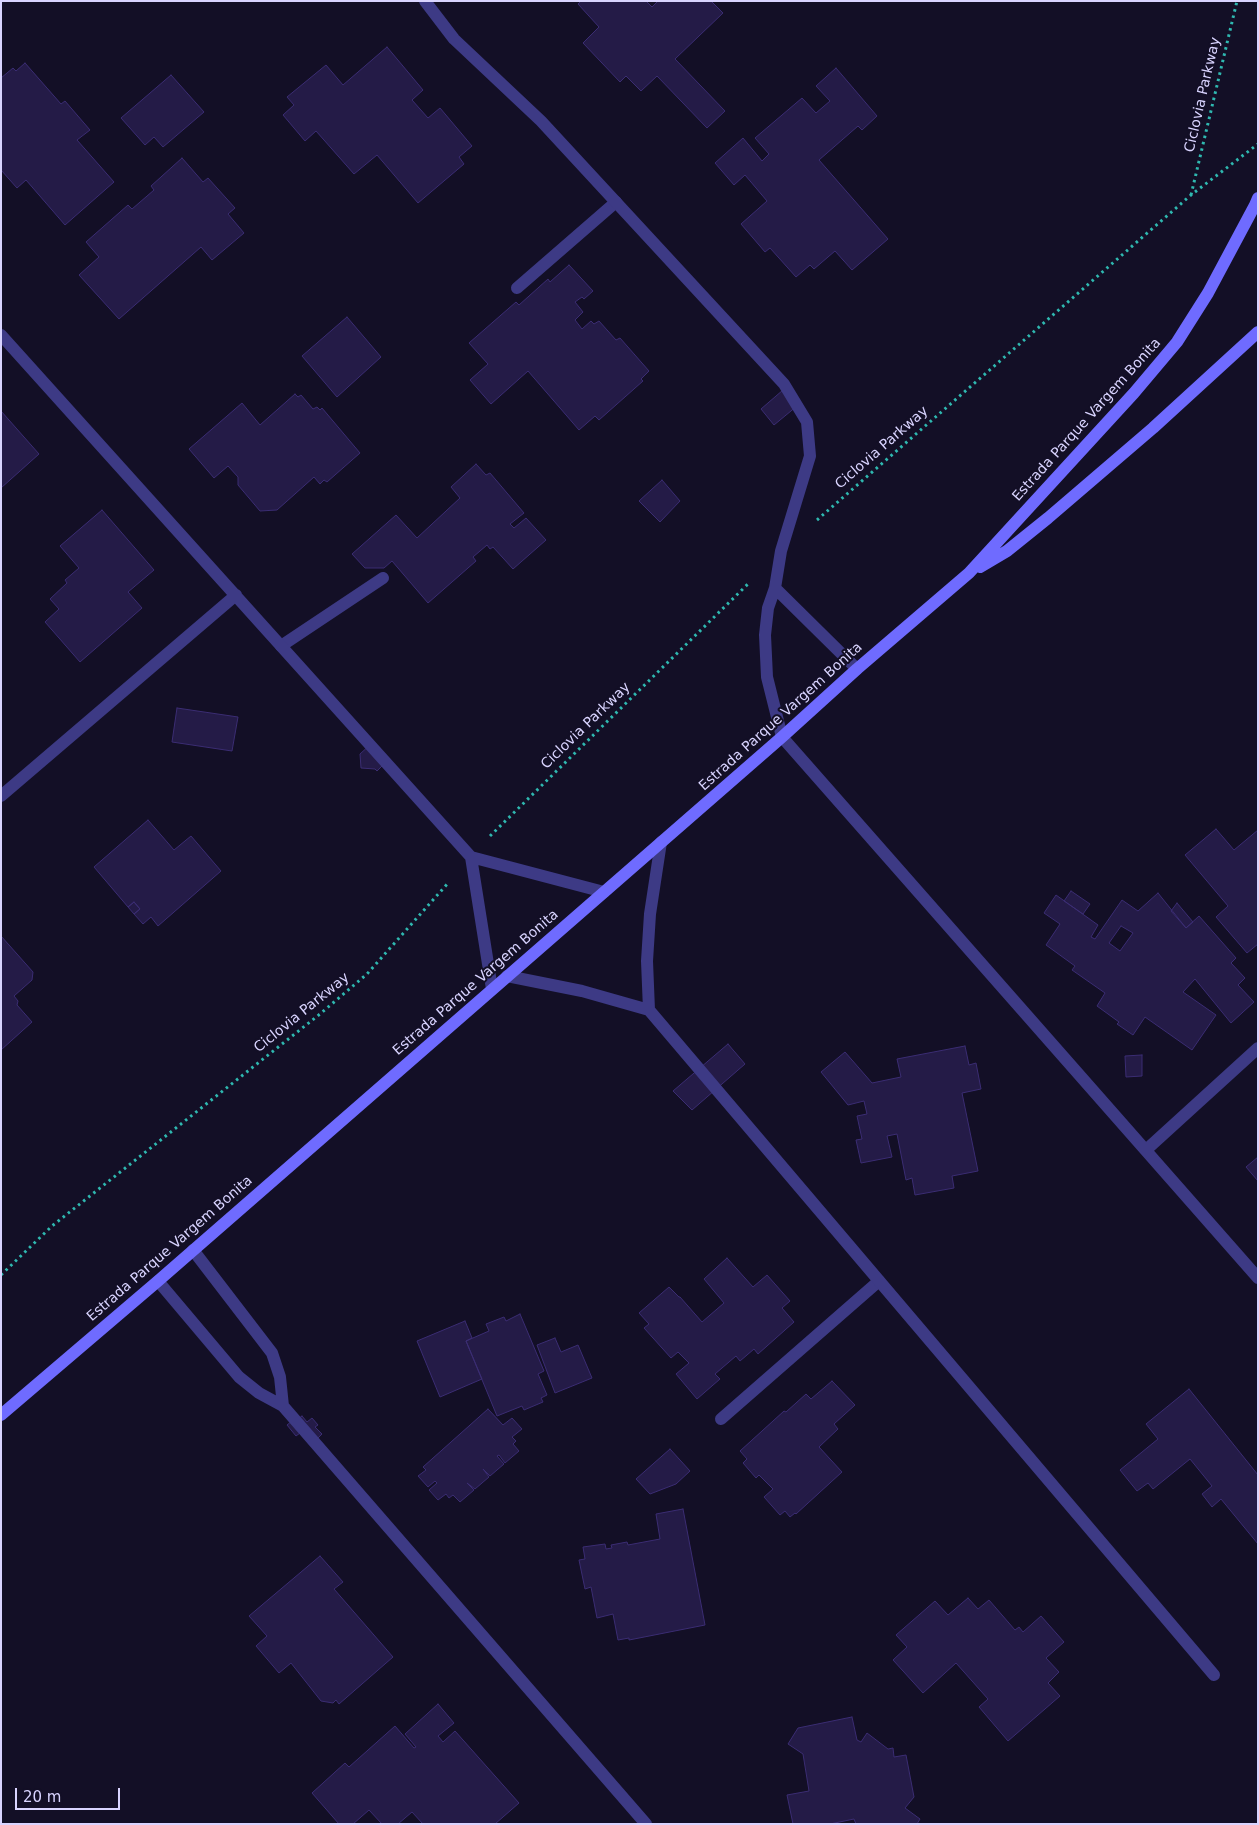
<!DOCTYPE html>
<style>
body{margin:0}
#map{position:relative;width:1259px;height:1825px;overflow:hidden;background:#130f26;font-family:"DejaVu Sans",sans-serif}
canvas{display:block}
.frame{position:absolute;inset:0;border:2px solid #d9d4ff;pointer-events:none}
.scale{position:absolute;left:15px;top:1788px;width:105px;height:22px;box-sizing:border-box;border:2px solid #d9d4ff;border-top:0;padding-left:6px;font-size:15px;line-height:18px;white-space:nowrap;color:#d9d4ff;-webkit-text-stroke:4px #130f26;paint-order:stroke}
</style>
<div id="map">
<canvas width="1259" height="1825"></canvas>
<div class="frame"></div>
<div class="scale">20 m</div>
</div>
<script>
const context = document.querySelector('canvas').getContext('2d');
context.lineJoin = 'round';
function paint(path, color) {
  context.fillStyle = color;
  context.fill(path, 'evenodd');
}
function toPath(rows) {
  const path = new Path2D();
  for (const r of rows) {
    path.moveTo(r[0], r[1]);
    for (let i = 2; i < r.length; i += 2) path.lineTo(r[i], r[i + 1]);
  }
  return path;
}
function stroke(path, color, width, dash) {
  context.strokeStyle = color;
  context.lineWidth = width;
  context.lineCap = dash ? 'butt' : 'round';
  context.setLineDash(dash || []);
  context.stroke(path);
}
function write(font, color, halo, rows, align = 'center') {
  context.font = font + ' "DejaVu Sans",sans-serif';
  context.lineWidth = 4;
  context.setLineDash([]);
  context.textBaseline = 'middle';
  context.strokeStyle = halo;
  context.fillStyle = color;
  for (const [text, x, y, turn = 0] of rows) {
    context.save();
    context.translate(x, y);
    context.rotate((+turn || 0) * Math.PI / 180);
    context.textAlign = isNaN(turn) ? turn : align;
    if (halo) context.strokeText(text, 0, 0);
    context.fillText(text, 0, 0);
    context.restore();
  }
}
const building = toPath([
 [581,1,646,1,652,7,658,1,711,1,723,13,675,59,725,111,707,128,657,76,641,91,626,76,620,82,583,43,599,27,578,4,581,1],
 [387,47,423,90,412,100,428,118,440,108,472,146,459,157,464,164,418,203,377,155,354,174,316,131,305,141,283,115,294,105,287,97,326,65,343,85,387,47],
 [25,63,61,104,65,101,90,130,77,140,114,182,65,225,26,180,17,188,1,170,1,78,13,68,16,71,25,63],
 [836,68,877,116,862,130,858,126,819,160,888,239,852,270,835,251,814,269,810,265,796,277,770,248,765,252,741,224,767,201,745,175,734,185,715,163,743,138,762,161,769,154,755,138,802,98,816,113,830,101,816,86,836,68],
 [171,75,204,112,163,147,154,137,145,145,121,118,171,75],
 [182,158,203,182,208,178,235,208,228,214,244,233,212,260,201,247,119,319,79,275,99,257,86,242,128,205,132,209,154,190,151,186,182,158],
 [569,265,593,291,584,299,582,297,575,302,583,312,575,320,582,329,591,321,594,324,599,321,616,340,620,338,649,371,641,379,643,381,599,420,595,416,579,430,528,371,491,404,470,380,488,364,469,343,516,302,519,305,548,279,550,282,569,265],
 [347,317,381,357,337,397,302,356,347,317],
 [783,390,797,406,774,425,761,409,783,390],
 [295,394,298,397,301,395,313,409,317,407,320,410,322,408,360,453,327,482,324,480,320,484,314,477,277,510,260,511,238,485,238,477,228,466,214,478,189,449,242,403,260,425,295,394],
 [1,411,39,454,1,488,1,411],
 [476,464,486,475,490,473,524,513,510,524,514,528,526,518,546,540,513,569,493,547,490,549,487,545,473,557,476,561,428,603,392,561,384,568,365,568,352,554,396,515,417,538,460,498,451,487,476,464],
 [662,480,680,501,660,522,639,501,662,480],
 [102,510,154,570,128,592,142,608,80,662,45,622,59,609,50,599,67,583,65,580,79,568,60,546,102,510],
 [177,708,238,717,232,751,172,742,177,708],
 [371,744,387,761,377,771,375,769,361,768,360,754,371,744],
 [148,820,174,850,191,836,221,871,158,926,151,917,143,924,134,914,140,909,134,902,128,907,94,867,148,820],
 [1216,829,1234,850,1258,830,1258,944,1247,953,1216,917,1228,906,1185,855,1216,829],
 [1071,891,1090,904,1083,914,1064,901,1071,891],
 [1158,893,1186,928,1199,916,1236,958,1231,963,1245,978,1238,985,1254,1002,1231,1023,1195,979,1183,992,1216,1015,1192,1050,1145,1017,1133,1035,1117,1024,1119,1022,1097,1006,1105,993,1072,970,1075,966,1046,945,1060,924,1044,913,1056,895,1098,925,1091,937,1095,939,1122,900,1138,911,1158,893],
 [1121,926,1133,933,1120,951,1109,943,1121,926],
 [134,902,140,909,134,914,128,907,134,902],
 [1177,903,1193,922,1186,928,1171,911,1177,903],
 [1,936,33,972,32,980,14,996,18,1001,17,1005,32,1022,1,1050,1,936],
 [728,1044,745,1064,692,1110,673,1091,728,1044],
 [965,1046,969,1065,976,1063,981,1089,962,1093,978,1171,952,1176,954,1188,915,1195,912,1178,906,1180,897,1134,887,1136,892,1157,861,1163,856,1140,862,1139,857,1116,867,1114,864,1101,848,1105,821,1072,845,1052,872,1083,901,1077,897,1059,965,1046],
 [1142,1055,1142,1076,1126,1077,1125,1056,1142,1055],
 [1258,1157,1258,1181,1246,1167,1258,1157],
 [727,1258,753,1287,767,1275,790,1301,782,1308,794,1322,758,1354,754,1349,740,1361,736,1356,715,1374,720,1379,697,1399,676,1374,689,1363,678,1352,671,1358,644,1328,649,1324,639,1313,669,1287,679,1297,680,1297,702,1322,724,1303,704,1279,727,1258],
 [520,1314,544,1371,538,1374,547,1395,541,1398,543,1402,524,1410,522,1406,497,1416,466,1341,489,1331,486,1324,504,1317,506,1321,520,1314],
 [465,1321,472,1338,466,1341,482,1379,440,1397,417,1341,465,1321],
 [555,1338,561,1352,578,1345,592,1378,555,1393,537,1345,555,1338],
 [832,1381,855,1405,834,1424,838,1429,819,1447,842,1472,796,1514,795,1513,790,1517,785,1511,780,1515,764,1497,773,1489,759,1475,756,1478,743,1463,747,1459,740,1451,784,1411,786,1412,806,1394,811,1399,832,1381],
 [1189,1389,1258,1475,1258,1544,1221,1499,1212,1507,1202,1494,1212,1486,1190,1459,1153,1489,1148,1483,1137,1491,1120,1470,1158,1439,1146,1424,1189,1389],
 [488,1409,503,1425,512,1418,522,1429,512,1437,516,1441,513,1444,519,1451,505,1463,499,1455,497,1456,504,1464,490,1476,483,1469,489,1477,475,1489,467,1483,474,1490,460,1502,453,1495,449,1498,446,1494,438,1500,429,1490,437,1483,435,1481,428,1487,418,1476,426,1470,423,1467,488,1409],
 [302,1416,307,1422,312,1418,318,1425,315,1427,322,1434,316,1440,300,1433,296,1436,287,1425,297,1417,298,1419,302,1416],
 [670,1449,690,1471,676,1484,650,1494,636,1479,670,1449],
 [683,1509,705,1625,629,1640,629,1638,618,1640,613,1614,597,1618,591,1587,585,1589,579,1560,585,1559,583,1547,605,1544,606,1549,612,1548,611,1545,627,1542,628,1545,660,1539,656,1514,683,1509],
 [320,1556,343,1582,334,1589,393,1657,339,1704,336,1700,333,1703,321,1701,291,1663,279,1673,256,1646,267,1636,249,1616,320,1556],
 [968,1598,978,1609,989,1600,1015,1630,1019,1627,1023,1632,1041,1616,1064,1642,1046,1658,1059,1672,1048,1683,1060,1696,1008,1741,979,1707,988,1699,956,1663,923,1693,893,1660,907,1647,896,1635,935,1601,948,1615,968,1598],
 [438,1704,454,1723,438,1736,443,1742,455,1731,519,1803,495,1824,423,1824,412,1812,398,1824,382,1824,369,1810,353,1824,339,1824,312,1793,345,1763,349,1767,395,1726,414,1748,416,1747,405,1734,438,1704],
 [852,1717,857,1740,861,1742,867,1733,888,1749,893,1748,894,1757,906,1755,914,1797,905,1808,920,1819,917,1824,856,1824,854,1819,830,1824,793,1824,787,1795,809,1791,803,1754,788,1744,798,1728,852,1717]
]);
paint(building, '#241b47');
stroke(building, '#3b2d73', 1);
stroke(toPath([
 [1191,195,1237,1],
 [817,520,1191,195,1258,144],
 [490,836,750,582],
 [1,1275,52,1226,320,1014,367,974,449,882]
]), '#2fb8b0', 3, [2.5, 4]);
stroke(toPath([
 [517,288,616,202],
 [281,646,383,578],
 [721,1419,879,1281]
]), '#3d3a85', 12);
stroke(toPath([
 [425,1,454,39,541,121,784,384,807,422,810,456,781,551,775,588,857,669],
 [1,335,471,857,492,989],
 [775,588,768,608,765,635,767,677,782,737,1258,1278],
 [1,796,236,595],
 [471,857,604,892],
 [507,976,582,991,649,1010,1214,1675],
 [649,1010,647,961,650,914,661,842],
 [1146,1150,1258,1048],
 [193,1250,272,1353,280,1377,283,1406],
 [158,1281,239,1377,259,1393,283,1406,646,1824]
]), '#3d3a85', 12);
stroke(toPath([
 [980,567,1007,551,1048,518,1153,428,1258,332],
 [1,1415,158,1281,782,737,857,669,969,573,1134,393,1177,342,1208,293,1255,205,1258,198]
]), '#6f6bff', 12);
write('14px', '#d9d4ff', '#130f26', [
 ["Ciclovia Parkway",1203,95,-77],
 ["Estrada Parque Vargem Bonita",1087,420,-48],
 ["Ciclovia Parkway",882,448,-41],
 ["Estrada Parque Vargem Bonita",781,717,-42],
 ["Ciclovia Parkway",586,726,-44],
 ["Estrada Parque Vargem Bonita",476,983,-41],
 ["Ciclovia Parkway",302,1013,-39],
 ["Estrada Parque Vargem Bonita",170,1249,-41]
]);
</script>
